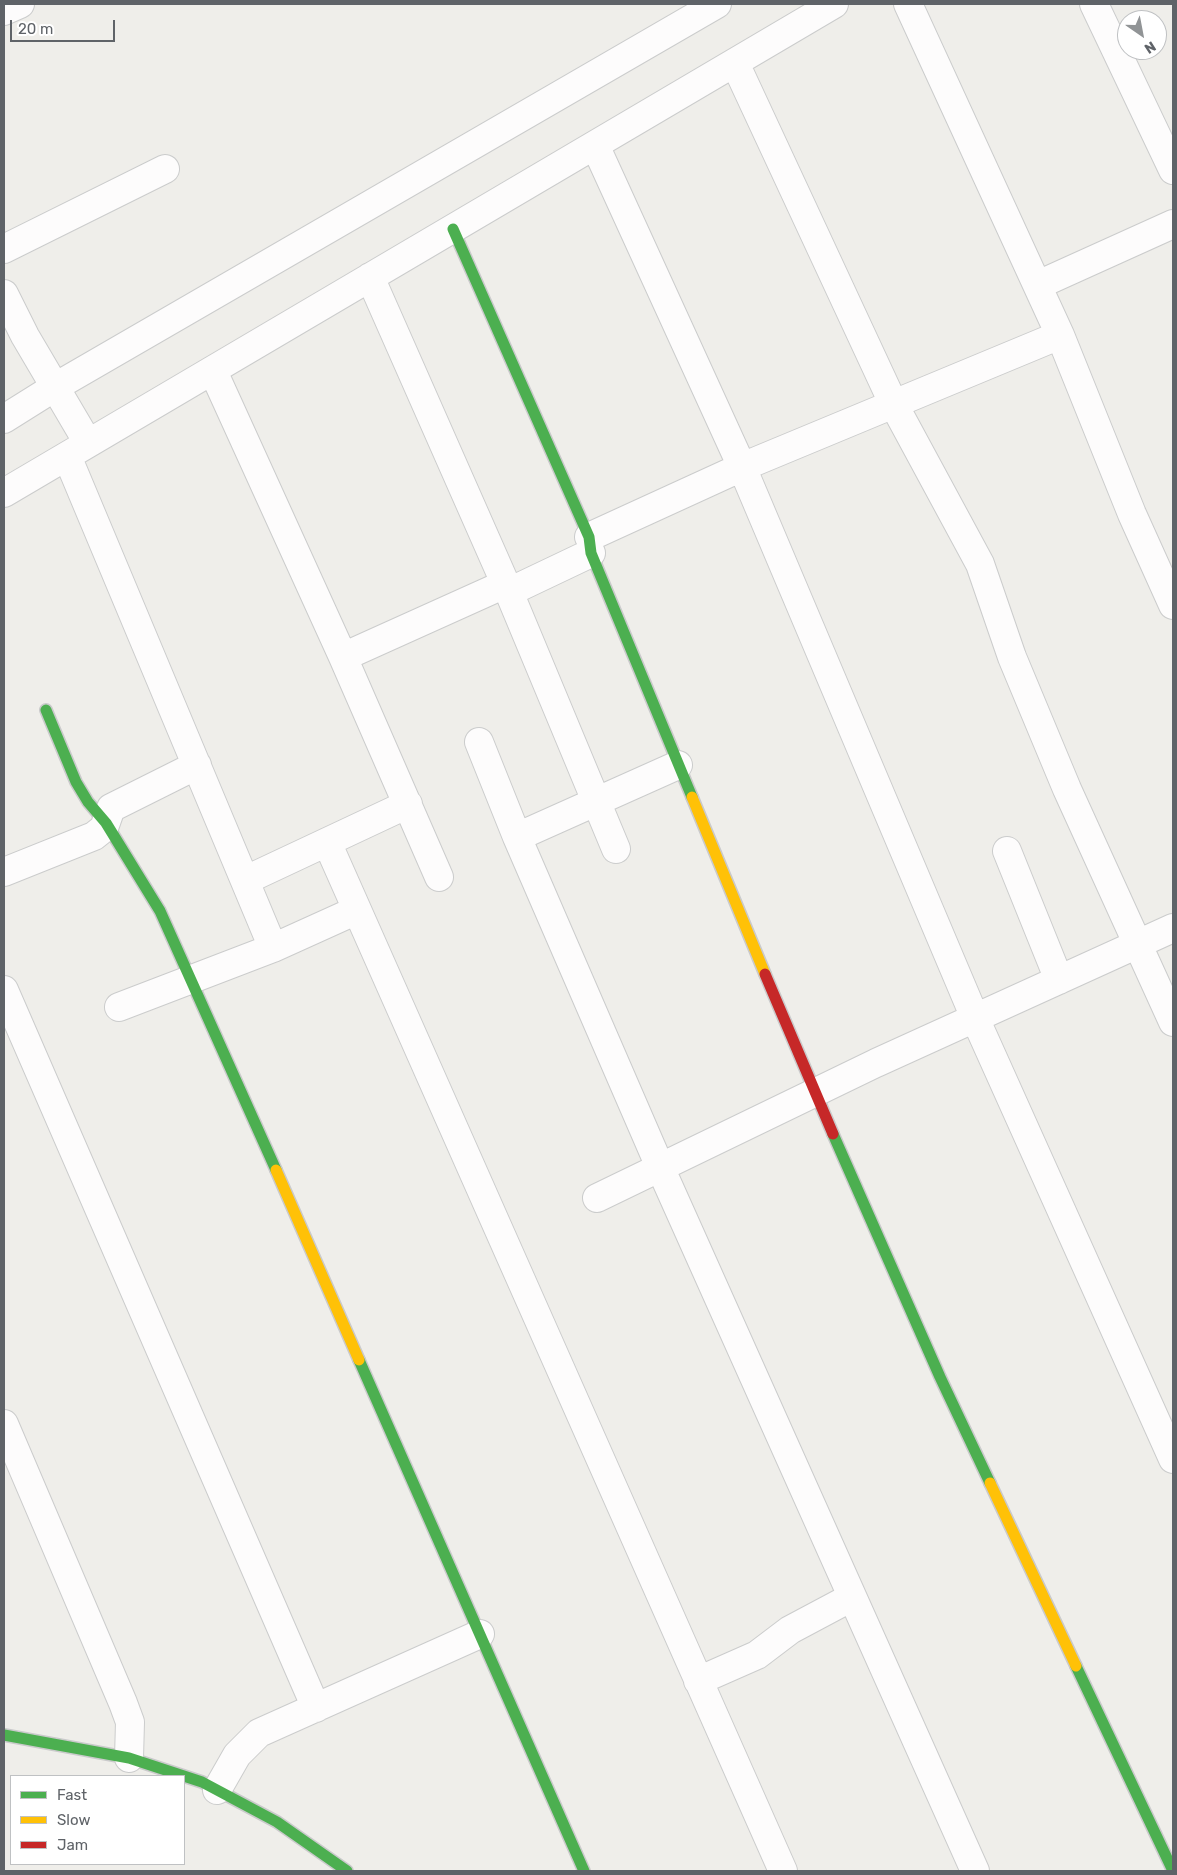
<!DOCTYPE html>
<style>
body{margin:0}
#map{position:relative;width:1177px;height:1875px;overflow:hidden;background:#efeeea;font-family:Rubik,sans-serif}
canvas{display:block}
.frame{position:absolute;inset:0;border:5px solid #5f6368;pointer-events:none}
.legend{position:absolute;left:10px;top:1775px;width:175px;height:90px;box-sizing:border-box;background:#fff;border:1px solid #bfc1c3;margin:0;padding:6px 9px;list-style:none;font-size:15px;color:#5f6368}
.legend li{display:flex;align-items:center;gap:10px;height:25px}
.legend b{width:25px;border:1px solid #bfc1c3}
.north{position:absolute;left:1117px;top:10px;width:50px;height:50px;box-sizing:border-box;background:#fff;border:1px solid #bfc1c3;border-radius:50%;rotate:147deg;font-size:14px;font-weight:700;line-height:20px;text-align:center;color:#5f6368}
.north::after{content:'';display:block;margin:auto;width:18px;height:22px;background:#919496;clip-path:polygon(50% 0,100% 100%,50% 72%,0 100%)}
.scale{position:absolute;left:10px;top:20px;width:105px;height:22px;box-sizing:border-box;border:2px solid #5f6368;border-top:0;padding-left:6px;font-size:15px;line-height:18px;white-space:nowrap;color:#5f6368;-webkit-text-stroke:4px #fff;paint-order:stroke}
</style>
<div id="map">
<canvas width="1177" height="1875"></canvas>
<div class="frame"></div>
<ul class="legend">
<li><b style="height:6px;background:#4caf50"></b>Fast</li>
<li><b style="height:6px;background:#ffc107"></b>Slow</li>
<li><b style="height:6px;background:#c62828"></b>Jam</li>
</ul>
<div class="north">N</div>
<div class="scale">20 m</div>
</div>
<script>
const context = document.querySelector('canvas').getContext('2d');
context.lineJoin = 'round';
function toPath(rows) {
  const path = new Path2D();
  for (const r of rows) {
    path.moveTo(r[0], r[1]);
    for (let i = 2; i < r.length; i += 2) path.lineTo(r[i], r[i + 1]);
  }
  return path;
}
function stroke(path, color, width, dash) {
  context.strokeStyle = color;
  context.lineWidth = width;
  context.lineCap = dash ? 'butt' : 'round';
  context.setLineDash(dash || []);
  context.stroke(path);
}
const street = toPath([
 [908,4,1060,335,1132,514,1173,605],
 [1094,4,1173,170],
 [4,11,20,4],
 [735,63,893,403,980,564,1012,657,1067,789,1173,1022],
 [595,145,742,467,975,1018,1173,1459],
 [4,249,165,169],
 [370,277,509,592,616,849],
 [1038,285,1173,224],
 [4,294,25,336,88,443],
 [213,371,343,657,439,877],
 [4,419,55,387,717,4],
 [67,456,273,948],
 [4,493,834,4],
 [589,537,742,467,1060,335],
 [509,592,591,553],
 [343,657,505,584],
 [479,742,517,837,660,1167,975,1871],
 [517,837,678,765],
 [327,842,783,1871],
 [1007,851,1059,980],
 [4,872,94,836,104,828,111,808,197,765],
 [246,880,408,804],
 [4,990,316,1708],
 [119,1007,273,948,357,910],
 [597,1198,876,1063,1173,928],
 [4,1424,123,1703,130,1722,129,1758],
 [698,1681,757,1655,790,1630,852,1597],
 [217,1790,237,1755,259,1733,480,1634]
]);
const fast = toPath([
 [453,229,589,537,591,553,692,797],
 [46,710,76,782,88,802,106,823,160,911,276,1170],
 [833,1134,940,1377,990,1483],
 [359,1360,584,1871],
 [1076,1666,1173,1871],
 [4,1735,129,1758,202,1782,277,1822,347,1871]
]);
const slow = toPath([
 [692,797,765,974],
 [276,1170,359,1360],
 [990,1483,1076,1666]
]);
const jam = toPath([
 [765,974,833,1134]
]);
stroke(street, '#cbcccc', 30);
stroke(fast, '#cacacb', 14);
stroke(slow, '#cacacb', 14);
stroke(jam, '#cacacb', 14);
stroke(street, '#fdfcfc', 28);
stroke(fast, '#4caf50', 11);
stroke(slow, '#ffc107', 11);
stroke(jam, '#c62828', 11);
</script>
